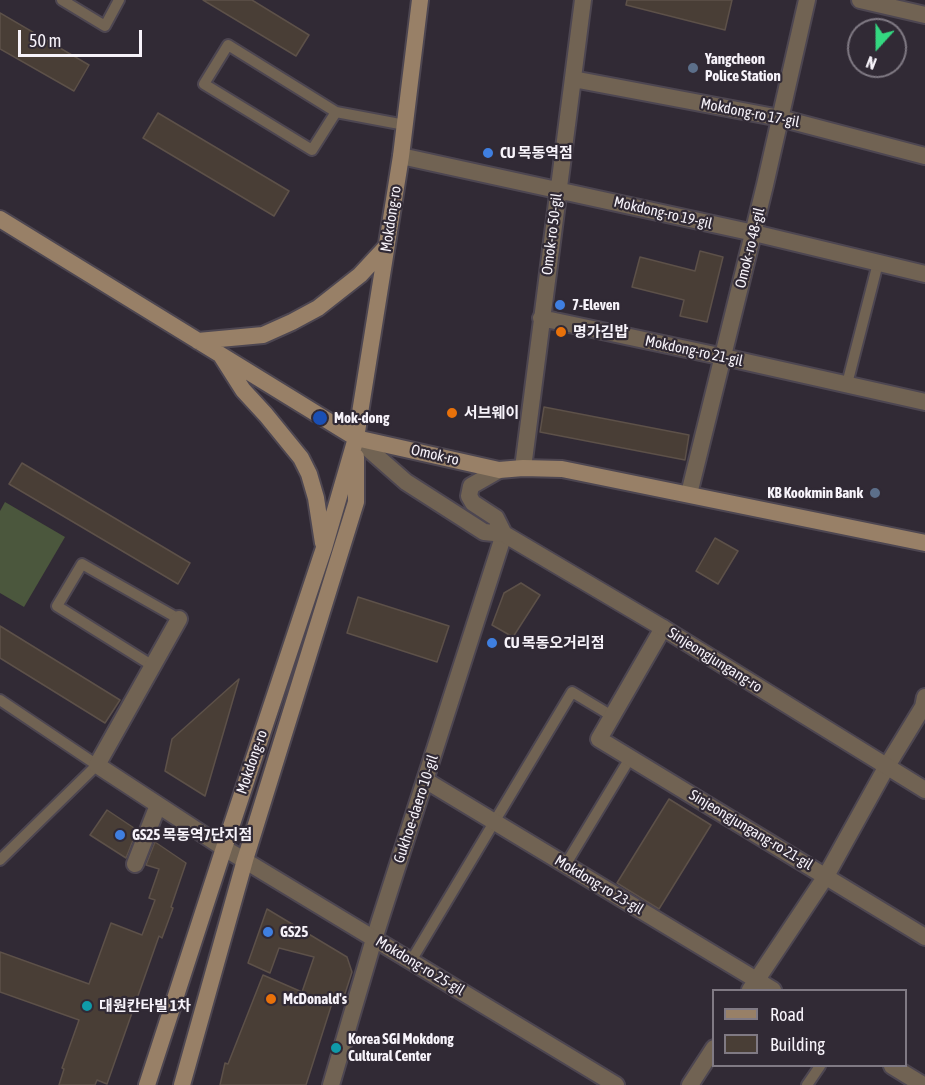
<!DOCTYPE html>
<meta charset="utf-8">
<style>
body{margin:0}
#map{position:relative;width:925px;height:1085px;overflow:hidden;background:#312a35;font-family:"Asap Condensed",sans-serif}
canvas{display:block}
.legend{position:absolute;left:712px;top:989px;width:195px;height:78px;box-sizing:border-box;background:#312a35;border:2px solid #807a84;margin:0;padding:8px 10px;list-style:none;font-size:18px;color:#f7f3fa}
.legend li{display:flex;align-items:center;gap:12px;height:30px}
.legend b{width:30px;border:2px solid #807a84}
.north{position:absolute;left:847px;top:18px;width:60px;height:60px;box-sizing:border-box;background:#312a35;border:2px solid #807a84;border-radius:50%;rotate:201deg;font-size:16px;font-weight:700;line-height:24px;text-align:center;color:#f7f3fa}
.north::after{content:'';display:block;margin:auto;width:21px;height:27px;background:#34d881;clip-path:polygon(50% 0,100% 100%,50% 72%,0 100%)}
.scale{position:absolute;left:18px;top:30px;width:124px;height:27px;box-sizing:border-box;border:3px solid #f7f3fa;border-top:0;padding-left:8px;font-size:18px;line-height:21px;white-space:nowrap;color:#f7f3fa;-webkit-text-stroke:4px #312a35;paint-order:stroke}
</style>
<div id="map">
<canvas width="925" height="1085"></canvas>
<ul class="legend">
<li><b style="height:8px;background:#988067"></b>Road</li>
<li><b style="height:16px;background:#493e36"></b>Building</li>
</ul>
<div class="north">N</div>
<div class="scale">50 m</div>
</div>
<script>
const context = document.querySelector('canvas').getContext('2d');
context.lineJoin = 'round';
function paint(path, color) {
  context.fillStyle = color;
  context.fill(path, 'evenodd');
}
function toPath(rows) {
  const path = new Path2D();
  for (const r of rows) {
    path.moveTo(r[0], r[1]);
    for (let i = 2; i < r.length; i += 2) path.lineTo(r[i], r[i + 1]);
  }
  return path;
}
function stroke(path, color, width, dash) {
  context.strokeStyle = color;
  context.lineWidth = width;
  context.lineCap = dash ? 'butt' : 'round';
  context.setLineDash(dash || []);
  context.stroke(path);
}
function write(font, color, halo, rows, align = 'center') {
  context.font = font + ' "Asap Condensed","Noto Sans KR",sans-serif';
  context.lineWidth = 4.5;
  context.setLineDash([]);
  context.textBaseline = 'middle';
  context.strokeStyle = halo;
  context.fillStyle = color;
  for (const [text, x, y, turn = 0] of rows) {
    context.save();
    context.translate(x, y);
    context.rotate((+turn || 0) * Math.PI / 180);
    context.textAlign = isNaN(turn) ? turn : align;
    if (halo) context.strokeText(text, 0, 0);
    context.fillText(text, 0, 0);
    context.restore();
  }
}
paint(toPath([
 [5,502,65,537,24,607,0,593,0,511]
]), '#4b573d');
const building = toPath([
 [203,0,252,0,309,35,296,56,203,0],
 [627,0,732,0,725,30,626,5,627,0],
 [0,13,89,65,74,91,0,49,0,13],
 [158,113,289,191,274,216,143,138,158,113],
 [700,251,723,257,707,322,680,316,684,300,632,287,640,257,695,271,700,251],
 [544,407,689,435,685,460,540,432,544,407],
 [22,463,190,563,178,584,9,484,22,463],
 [715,538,738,551,718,584,696,571,715,538],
 [521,583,540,595,513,637,492,625,504,593,521,583],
 [358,597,449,626,437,662,347,633,358,597],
 [0,626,120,700,105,723,0,658,0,626],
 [239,679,205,796,165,771,172,739,239,679],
 [669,799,711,825,659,909,617,883,669,799],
 [107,810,137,830,126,858,90,835,107,810],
 [155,842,186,863,171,907,173,908,162,938,159,936,107,1084,97,1080,95,1085,59,1085,64,1069,62,1068,79,1020,0,992,0,952,89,984,111,923,142,935,155,900,149,898,159,869,146,865,155,842],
 [267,909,347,957,352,972,342,1003,333,1000,306,1085,220,1085,225,1063,228,1064,263,975,302,992,314,957,279,948,270,973,248,963,267,909]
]);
paint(building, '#493e36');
stroke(building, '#5d5149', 1.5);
const service = toPath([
 [62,0,105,26,119,0],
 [336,112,312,150,204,84,228,45,336,112,405,125],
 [847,384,878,263],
 [153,666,57,606,82,564,179,619],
 [0,700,97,765,0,860],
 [566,864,630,758],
 [411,961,572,692,612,716],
 [807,1085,820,1066]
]);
const minor = toPath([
 [860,0,925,15],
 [573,79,780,118,925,156],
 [401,156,754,233,925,274],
 [541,318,724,357,925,402],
 [523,468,583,0],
 [689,494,765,185,807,0],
 [179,619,97,765,224,848],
 [663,628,599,739,925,937],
 [425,780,773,990],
 [135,864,158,805],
 [750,990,826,876,887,766,923,707,925,697],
 [892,1066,923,1085],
 [331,1085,374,939,504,534],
 [690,1085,714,1048]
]);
const tertiary = toPath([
 [356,438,406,482,484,532,504,534,663,628,925,790],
 [499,470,471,486,469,496,473,503,496,518,504,534],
 [224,848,616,1085]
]);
const secondary = toPath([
 [0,219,356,438,499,470,523,468,562,469,925,543],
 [198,341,263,335,292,322,318,308,360,275,386,247],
 [222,357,243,390,266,415,301,458,309,474,316,498,323,543],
 [147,1085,224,848,324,548,356,438,401,156,420,0],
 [182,1085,245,860,356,502,356,457]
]);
stroke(service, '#4d4651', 14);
stroke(minor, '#4d4651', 20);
stroke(tertiary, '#4d4651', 20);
stroke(secondary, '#4d4651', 20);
stroke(service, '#716353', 10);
stroke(minor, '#716353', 16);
stroke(tertiary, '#716353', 16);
stroke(secondary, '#988067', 16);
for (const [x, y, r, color] of [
 [693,68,6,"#5c6f8a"],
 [488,153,6,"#3f7fe0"],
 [560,305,6,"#3f7fe0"],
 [561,332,6,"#e8710a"],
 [452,413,6,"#e8710a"],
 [320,418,8,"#1a4fb4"],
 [875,493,6,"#5c6f8a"],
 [492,643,6,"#3f7fe0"],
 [120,835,6,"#3f7fe0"],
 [268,932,6,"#3f7fe0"],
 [271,999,6,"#e8710a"],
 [87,1006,6,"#0f9aa8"],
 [336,1048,6,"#0f9aa8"]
]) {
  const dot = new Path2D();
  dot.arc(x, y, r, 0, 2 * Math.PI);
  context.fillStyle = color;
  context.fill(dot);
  stroke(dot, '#312a35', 2);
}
write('bold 15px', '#f7f3fa', '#312a35', [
 ["Yangcheon",705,59],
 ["Police Station",705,76],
 ["CU 목동역점",500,153],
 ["7-Eleven",572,305],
 ["명가김밥",573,332],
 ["서브웨이",464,413],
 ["Mok-dong",334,418],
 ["KB Kookmin Bank",863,493,"right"],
 ["CU 목동오거리점",504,643],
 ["GS25 목동역7단지점",132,835],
 ["GS25",280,932],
 ["McDonald's",283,999],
 ["대원칸타빌 1차",99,1006],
 ["Korea SGI Mokdong",348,1039],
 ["Cultural Center",348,1056]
], 'left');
write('15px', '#f7f3fa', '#312a35', [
 ["Mokdong-ro 17-gil",750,113,11],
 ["Mokdong-ro 19-gil",663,213,13],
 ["Mokdong-ro",391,219,-81],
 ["Omok-ro 50-gil",552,234,-83],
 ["Omok-ro 48-gil",750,248,-76],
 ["Mokdong-ro 21-gil",694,351,12],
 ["Omok-ro",435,455,13],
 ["Sinjeongjungang-ro",715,660,32],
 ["Mokdong-ro",252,762,-71],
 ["Gukhoe-daero 10-gil",416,809,-72],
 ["Sinjeongjungang-ro 21-gil",751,830,31],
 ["Mokdong-ro 23-gil",599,885,31],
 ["Mokdong-ro 25-gil",420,966,31]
]);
</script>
